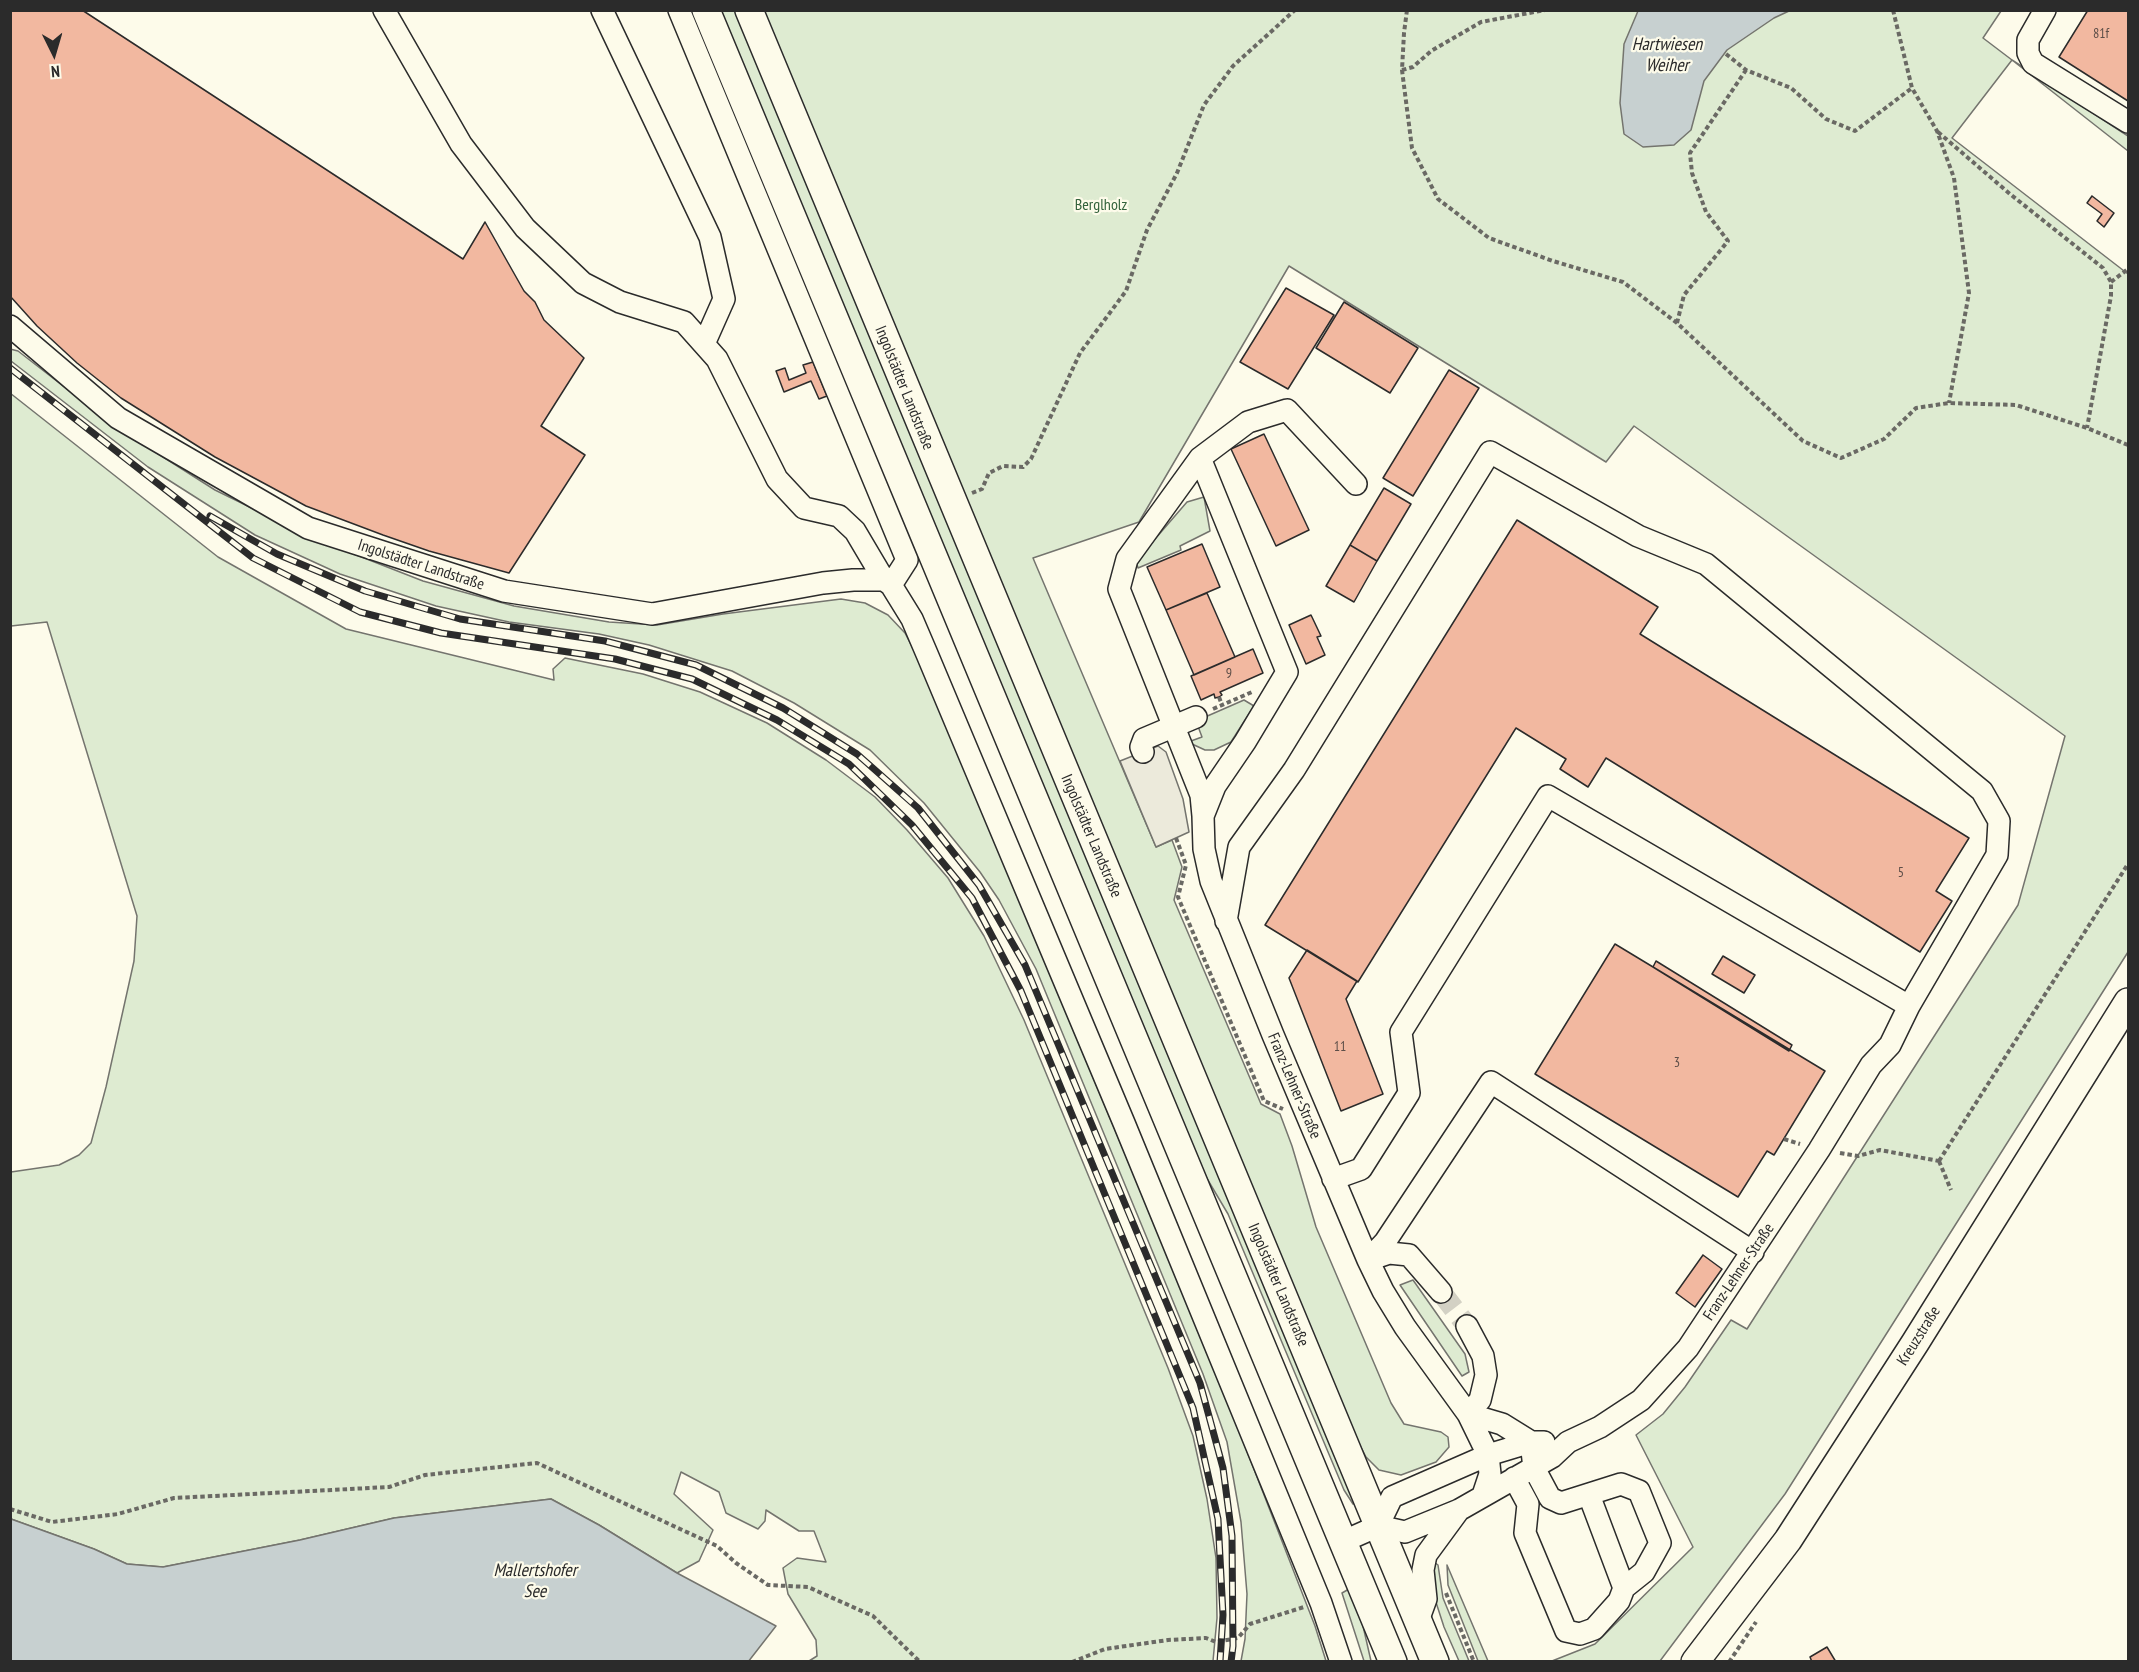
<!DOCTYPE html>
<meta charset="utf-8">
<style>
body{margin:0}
#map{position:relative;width:2139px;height:1672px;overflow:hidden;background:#fdfbea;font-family:"PT Sans Narrow",sans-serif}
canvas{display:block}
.frame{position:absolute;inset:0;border:12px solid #2b2b2b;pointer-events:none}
.north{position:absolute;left:24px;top:24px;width:60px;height:60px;-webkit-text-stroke:4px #fdfbea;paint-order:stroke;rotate:175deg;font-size:16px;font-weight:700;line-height:24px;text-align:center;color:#2b2b2b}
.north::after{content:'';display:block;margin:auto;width:21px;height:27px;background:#2b2b2b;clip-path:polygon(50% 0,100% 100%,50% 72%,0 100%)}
</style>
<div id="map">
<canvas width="2139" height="1672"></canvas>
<div class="frame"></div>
<div class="north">N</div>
</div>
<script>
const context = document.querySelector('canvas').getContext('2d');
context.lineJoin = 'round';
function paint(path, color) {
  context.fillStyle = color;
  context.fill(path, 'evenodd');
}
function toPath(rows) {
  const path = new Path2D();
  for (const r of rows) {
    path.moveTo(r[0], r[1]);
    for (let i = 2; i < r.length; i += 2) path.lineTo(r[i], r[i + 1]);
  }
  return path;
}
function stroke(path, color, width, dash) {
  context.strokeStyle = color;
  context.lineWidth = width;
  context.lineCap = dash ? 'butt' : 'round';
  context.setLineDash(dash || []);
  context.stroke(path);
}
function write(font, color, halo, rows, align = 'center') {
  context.font = font + ' "PT Sans Narrow",sans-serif';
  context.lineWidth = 4.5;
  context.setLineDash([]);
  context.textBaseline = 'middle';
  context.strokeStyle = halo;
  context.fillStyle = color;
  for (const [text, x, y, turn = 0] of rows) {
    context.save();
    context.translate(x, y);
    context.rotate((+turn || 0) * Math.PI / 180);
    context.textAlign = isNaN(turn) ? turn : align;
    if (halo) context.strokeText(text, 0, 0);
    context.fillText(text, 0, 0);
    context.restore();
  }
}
const green = toPath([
 [717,11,735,11,1355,1503,1353,1504,1344,1490,1228,1214,1196,1160,717,11],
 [761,11,2001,11,1983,38,2012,60,2128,136,2128,151,2012,60,1952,138,2128,274,2128,952,1785,1494,1660,1661,1552,1661,1595,1644,1693,1547,1636,1435,1663,1414,1685,1387,1731,1320,1747,1329,2018,905,2065,736,1634,426,1606,462,1289,266,1139,522,1033,558,1156,847,1172,840,1182,867,1174,900,1261,1104,1280,1114,1292,1146,1316,1227,1391,1403,1404,1424,1441,1432,1448,1437,1449,1447,1436,1462,1401,1475,1379,1470,1366,1457,1357,1440,761,11],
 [10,349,18,351,116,427,215,490,313,538,423,581,514,606,609,622,657,625,723,614,841,599,865,603,888,615,905,633,917,656,1215,1369,1315,1626,1326,1661,1241,1661,1245,1639,1247,1594,1241,1522,1227,1442,1203,1374,1036,969,999,900,980,872,924,803,870,750,794,703,732,671,649,645,599,634,509,622,436,606,340,574,255,535,148,467,11,361,10,349],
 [10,393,218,557,346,629,554,680,553,669,565,658,643,674,700,692,767,723,826,760,875,797,907,830,948,878,984,936,1024,1020,1168,1368,1193,1436,1207,1499,1216,1558,1217,1618,1213,1661,809,1661,817,1656,816,1640,788,1594,783,1568,797,1558,826,1562,814,1531,799,1531,766,1510,765,1521,758,1529,726,1513,719,1492,681,1472,674,1494,713,1530,699,1561,677,1573,599,1525,551,1499,394,1518,300,1540,163,1567,127,1564,94,1549,11,1519,11,1172,59,1165,79,1155,91,1143,106,1087,134,961,137,916,47,622,11,626,10,393],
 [1204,497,1210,531,1180,546,1181,550,1138,568,1136,561,1187,502,1204,497],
 [1244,700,1254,706,1231,742,1214,750,1205,750,1192,744,1191,741,1202,737,1196,721,1244,700],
 [1413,1280,1465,1354,1469,1372,1462,1376,1400,1285,1413,1280],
 [1434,1562,1438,1565,1443,1598,1469,1661,1459,1661,1444,1627,1432,1590,1434,1562],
 [1447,1565,1488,1661,1478,1661,1448,1585,1447,1565],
 [1349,1589,1363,1626,1371,1661,1364,1661,1342,1593,1349,1589]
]);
paint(green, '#deebd1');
stroke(green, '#74746e', 1.5);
const parking = toPath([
 [1158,746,1166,752,1183,799,1189,832,1156,847,1120,761,1158,746]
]);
paint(parking, '#eceadb');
stroke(parking, '#74746e', 1.5);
const water = toPath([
 [1638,11,1638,10,1789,11,1774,18,1727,50,1704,81,1691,130,1674,145,1643,147,1624,134,1620,103,1624,44,1638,11],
 [551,1499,599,1525,677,1573,776,1626,748,1662,11,1661,11,1519,94,1549,127,1564,163,1567,300,1540,394,1518,551,1499]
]);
paint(water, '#c7d0d0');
stroke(water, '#74746e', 1.5);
const building = toPath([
 [10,10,82,10,463,259,485,222,524,291,535,302,544,320,584,358,541,426,585,455,509,573,429,551,383,535,306,506,269,486,215,457,121,398,77,363,37,326,10,296,10,10],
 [2088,10,2128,10,2128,101,2059,57,2088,10],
 [2092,196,2114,213,2104,227,2097,221,2102,214,2087,203,2092,196],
 [1286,288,1334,315,1288,389,1240,362,1286,288],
 [1344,302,1418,348,1390,393,1316,348,1344,302],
 [813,362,827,396,819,399,811,381,784,392,776,371,785,368,789,380,806,373,803,365,813,362],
 [1449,370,1479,388,1413,496,1383,478,1449,370],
 [1264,434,1309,530,1276,546,1231,449,1264,434],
 [1384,488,1411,504,1377,561,1350,545,1384,488],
 [1517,520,1658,607,1640,634,1969,838,1936,891,1952,901,1920,952,1606,758,1588,787,1560,769,1566,759,1516,728,1358,982,1265,925,1517,520],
 [1202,544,1220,587,1166,610,1147,567,1202,544],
 [1350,545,1377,561,1354,602,1326,586,1350,545],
 [1207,593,1235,657,1194,675,1166,610,1207,593],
 [1311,615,1321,636,1317,637,1325,655,1306,664,1289,625,1311,615],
 [1253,649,1263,673,1220,692,1222,695,1219,697,1215,698,1214,694,1201,700,1191,676,1253,649],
 [1615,944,1825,1071,1774,1155,1767,1151,1738,1197,1535,1074,1615,944],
 [1307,950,1357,981,1346,999,1383,1094,1341,1111,1289,978,1307,950],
 [1723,956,1755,975,1744,993,1712,974,1723,956],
 [1656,961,1792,1045,1789,1051,1653,967,1656,961],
 [1703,1255,1722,1269,1695,1307,1676,1293,1703,1255],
 [1827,1647,1836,1662,1812,1662,1810,1657,1827,1647]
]);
paint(building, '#f2b8a0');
stroke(building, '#2b2b2b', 1.5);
stroke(toPath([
 [1441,1292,1467,1326]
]), '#d3d1c4', 21, [21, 10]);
const minor = toPath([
 [384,10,461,144,525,228,583,283,620,302,684,322,717,359,777,479,804,508,839,516,855,531,884,580],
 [602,10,710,237,724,299,704,344],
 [679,10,907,560,891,585],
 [2045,10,2028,40,2028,53,2033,63,2128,122],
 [10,326,118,418,308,528,504,591,652,614,823,583,853,580,884,580,891,585,912,619,927,654,1124,1123,1321,1603,1341,1662],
 [1200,458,1287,672,1245,742,1215,786,1203,816,1204,849,1211,881,1273,1035,1368,1260,1383,1291,1405,1327,1468,1414,1488,1455,1490,1474,1483,1495],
 [1143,752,1141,747,1144,739,1196,717],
 [1203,816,1201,795,1119,589,1127,559,1200,458,1248,422,1287,410,1356,484],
 [1226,921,1239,847,1294,770,1490,452,1638,536,1706,564,1982,791,1999,821,1997,855,1909,1006],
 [1333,1179,1361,1169,1409,1093,1401,1032,1548,796,1909,1006,1890,1045,1871,1065,1819,1150,1688,1348,1641,1400,1600,1427,1568,1442,1552,1457,1459,1510,1405,1532,1378,1526,1342,1542],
 [1368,1260,1385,1242,1491,1082,1753,1252],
 [1368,1260,1389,1253,1409,1255,1441,1292],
 [1467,1326,1483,1356,1486,1375,1480,1400,1468,1414],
 [1468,1414,1502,1424,1531,1442],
 [1514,1478,1528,1504,1525,1533,1566,1631,1580,1634,1594,1629,1619,1601,1624,1588,1644,1572,1660,1543,1639,1491,1621,1484,1561,1503,1550,1498,1534,1468,1531,1442],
 [1589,1495,1624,1588],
 [1378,1526,1392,1497,1488,1455,1531,1442,1544,1442],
 [1418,1621,1426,1599,1423,1570,1426,1555,1459,1510]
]);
const major = toPath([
 [706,10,1393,1662],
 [749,10,1435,1662],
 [1695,1662,1788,1540,1915,1343,2128,1002]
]);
stroke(minor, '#2b2b2b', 24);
stroke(major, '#2b2b2b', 30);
stroke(toPath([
 [1407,10,1404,33,1402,70,1412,148,1438,199,1489,238,1553,261,1623,282,1677,323,1803,441,1841,458,1884,439,1916,408,1949,403,2016,405,2087,428,2128,445],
 [1893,10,1912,88,1937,131,1954,178,1969,293,1949,403],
 [1726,54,1746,70,1791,88,1826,119,1855,131,1912,88],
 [1402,70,1413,67,1431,51,1481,22,1545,10],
 [1938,132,2010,194,2103,268,2111,282,2111,296,2087,428],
 [2111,282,2128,269],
 [1677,323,1684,295,1728,241,1706,212,1692,173,1690,153,1746,70],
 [972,493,982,489,989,473,1003,466,1023,467,1031,459,1080,353,1126,291,1147,230,1177,173,1204,105,1233,66,1295,10],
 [1219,697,1222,705],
 [1213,709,1252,692],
 [1176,838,1186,865,1178,897,1264,1101,1283,1109],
 [1784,1139,1800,1144],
 [1840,1153,1858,1156,1880,1150,1939,1161],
 [1939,1161,2128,864],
 [1939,1161,1951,1190],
 [10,1509,52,1522,118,1514,174,1498,389,1487,425,1475,537,1463,717,1546,736,1563,768,1585,808,1587,873,1616,920,1662],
 [1446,1593,1474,1662],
 [1072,1662,1105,1649,1168,1640,1206,1638,1216,1642,1238,1638,1250,1624,1304,1607],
 [1729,1662,1756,1622]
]), '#6a6964', 4, [4.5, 3]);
stroke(minor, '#fdfbea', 21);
stroke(major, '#fdfbea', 27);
const rail = toPath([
 [10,368,253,558,360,612,441,633,615,659,692,679,777,720,849,764,912,825,972,898,1021,991,1193,1408,1218,1519,1223,1615,1220,1662],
 [210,516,277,554,365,591,460,619,605,641,696,665,783,708,857,754,918,808,979,885,1025,965,1200,1383,1223,1468,1232,1536,1233,1646,1231,1662]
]);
stroke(rail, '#2b2b2b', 7);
stroke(rail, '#fdfbea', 4.5, [14]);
write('14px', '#5d4e48', null, [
 ["81f",2101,34],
 ["9",1229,674],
 ["5",1901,873],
 ["11",1340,1047],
 ["3",1677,1063]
]);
write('16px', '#34623c', '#fdfbea', [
 ["Berglholz",1101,205]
]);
write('16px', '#2b2b2b', '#fdfbea', [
 ["Ingolstädter Landstraße",904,388,68],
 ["Ingolstädter Landstraße",421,565,18],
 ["Ingolstädter Landstraße",1091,836,67],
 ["Franz-Lehner-Straße",1294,1086,67],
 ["Franz-Lehner-Straße",1739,1272,-56],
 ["Ingolstädter Landstraße",1278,1285,67],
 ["Kreuzstraße",1919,1336,-58]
]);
write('italic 18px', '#2b2b2b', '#fdfbea', [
 ["Hartwiesen",1667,45],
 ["Weiher",1667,66],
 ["Mallertshofer",535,1571],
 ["See",535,1592]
]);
</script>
